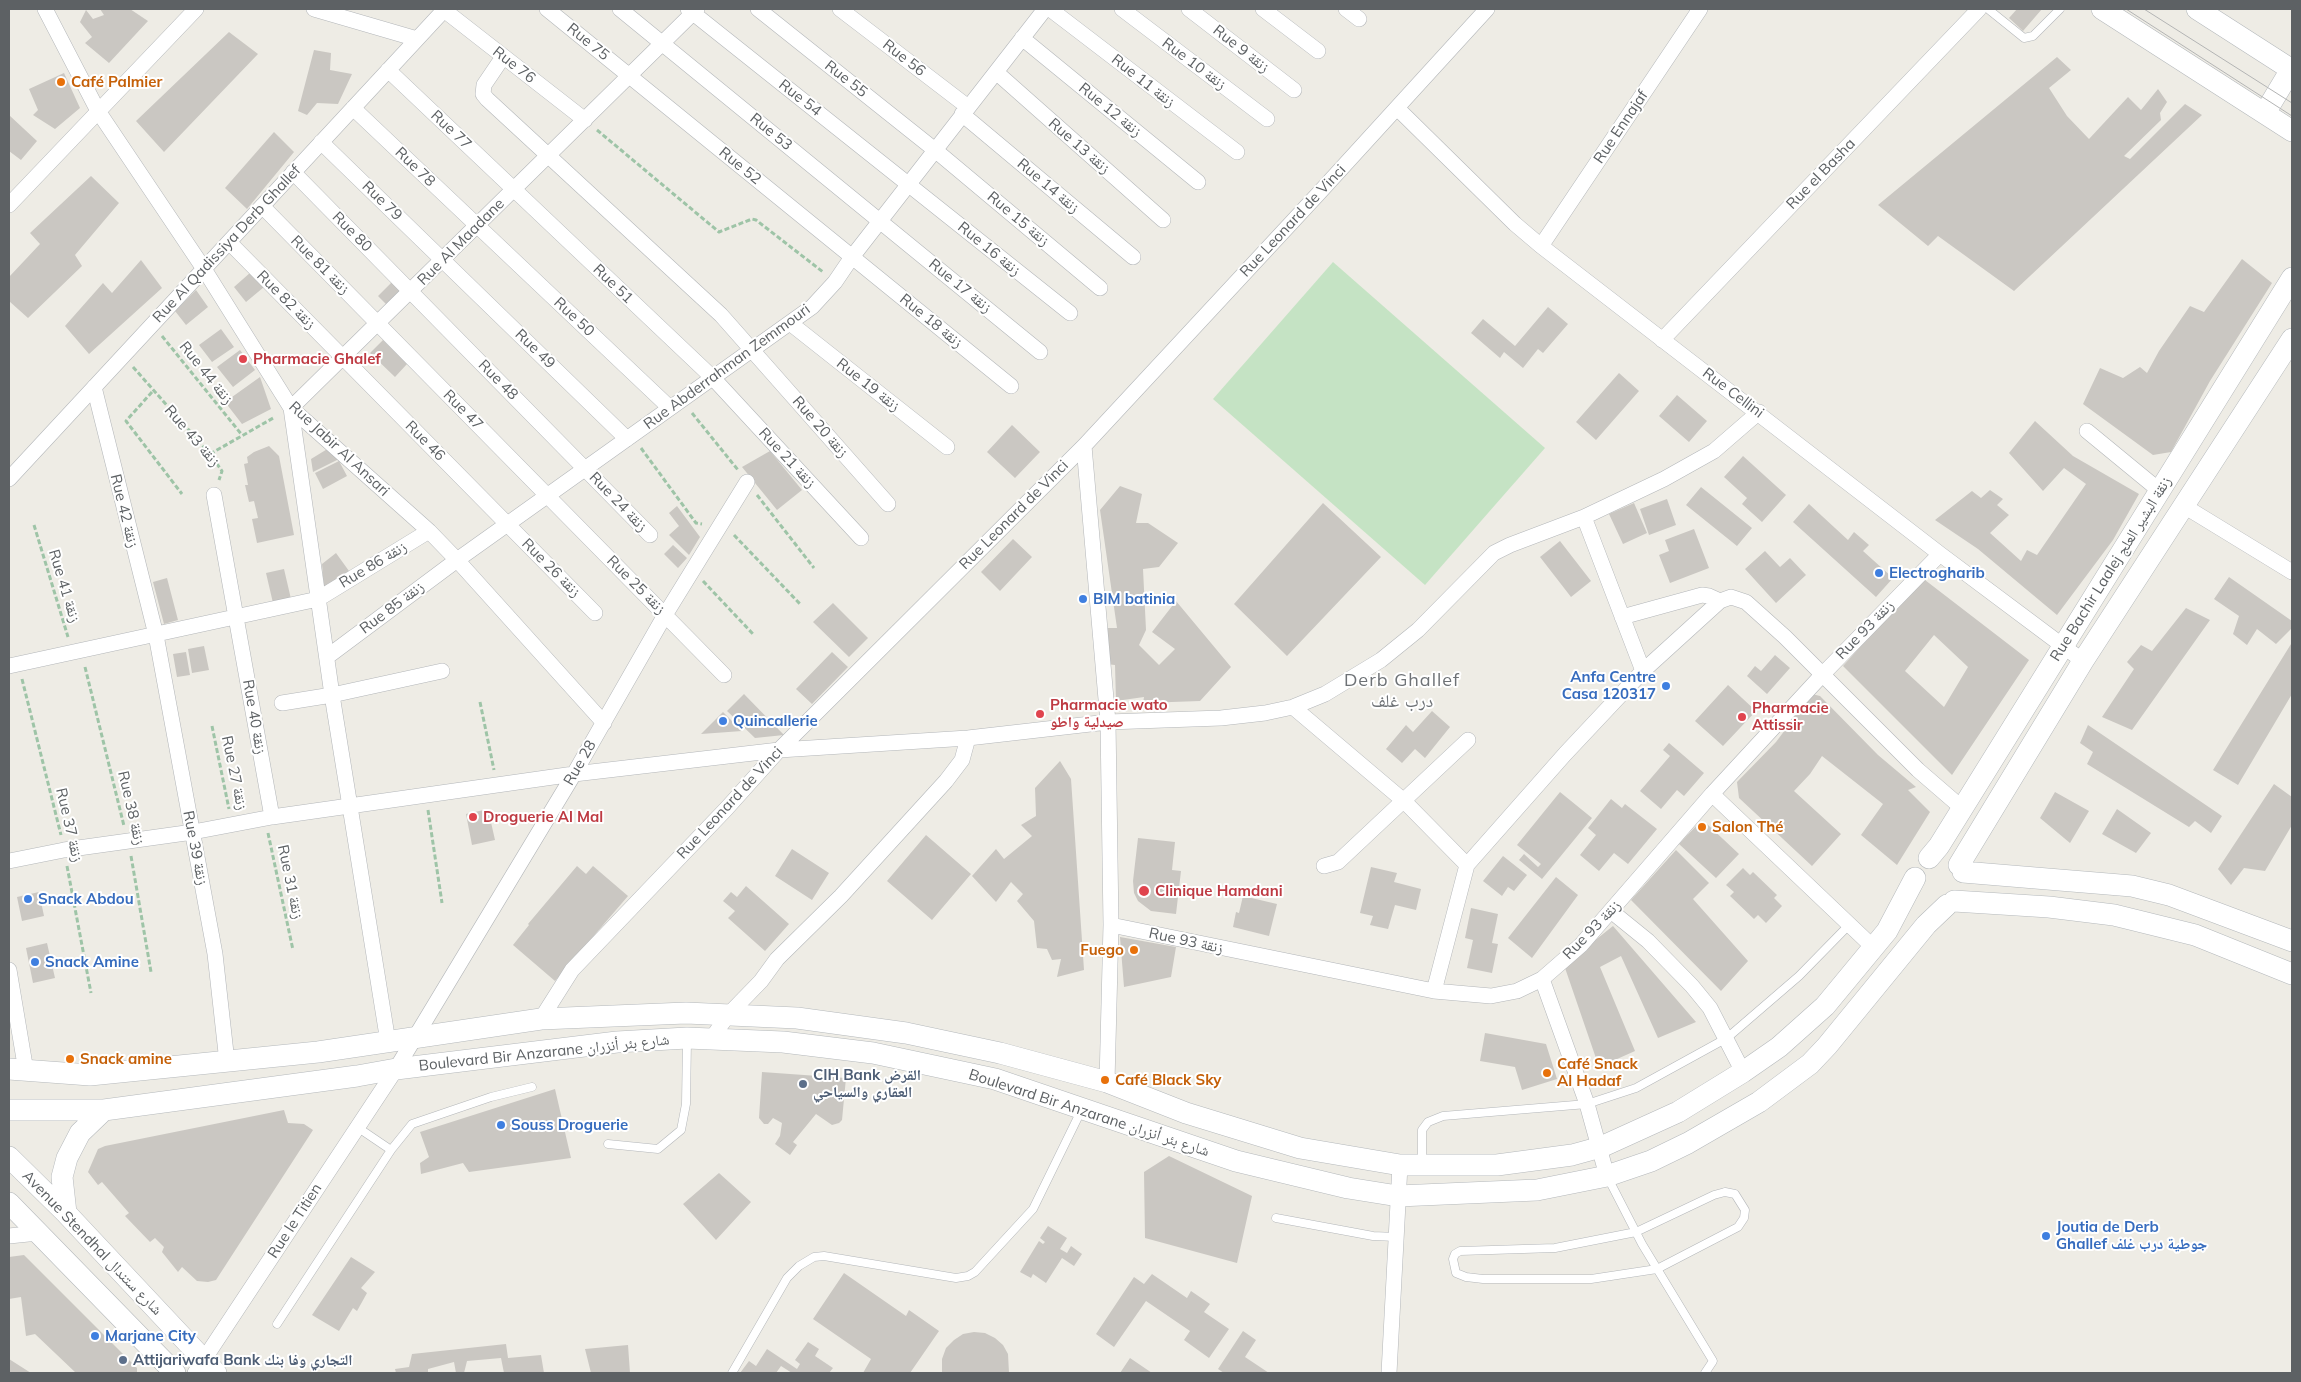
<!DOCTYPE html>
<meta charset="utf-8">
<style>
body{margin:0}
#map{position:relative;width:2301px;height:1382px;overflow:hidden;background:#eeece5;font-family:Mulish,sans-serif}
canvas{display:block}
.frame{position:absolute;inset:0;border:10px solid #5d6164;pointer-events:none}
</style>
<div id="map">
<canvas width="2301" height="1382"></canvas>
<div class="frame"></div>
</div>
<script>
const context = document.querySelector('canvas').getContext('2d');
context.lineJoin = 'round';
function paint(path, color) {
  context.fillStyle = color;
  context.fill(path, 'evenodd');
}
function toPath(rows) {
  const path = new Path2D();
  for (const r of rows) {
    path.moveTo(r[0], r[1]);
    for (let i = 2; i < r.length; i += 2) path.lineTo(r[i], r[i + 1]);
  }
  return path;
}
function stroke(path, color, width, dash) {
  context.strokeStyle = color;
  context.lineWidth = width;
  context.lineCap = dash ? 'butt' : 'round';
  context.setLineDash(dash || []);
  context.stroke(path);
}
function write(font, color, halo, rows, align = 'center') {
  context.font = font + ' Mulish,"Noto Naskh Arabic",sans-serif';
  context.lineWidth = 4;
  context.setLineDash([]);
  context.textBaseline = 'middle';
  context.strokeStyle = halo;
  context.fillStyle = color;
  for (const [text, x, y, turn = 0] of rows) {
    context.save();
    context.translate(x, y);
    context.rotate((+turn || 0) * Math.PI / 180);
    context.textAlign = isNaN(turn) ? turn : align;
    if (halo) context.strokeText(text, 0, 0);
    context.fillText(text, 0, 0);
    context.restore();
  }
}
paint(toPath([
 [1333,262,1545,448,1425,585,1213,399]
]), '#c5e3c4');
paint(toPath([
 [100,9,130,9,148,21,109,63,85,43,92,37,80,22,86,10,93,19,104,15],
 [2017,9,2042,9,2023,31,2009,18],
 [229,32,258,54,164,152,136,121],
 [314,50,331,53,330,70,352,74,338,104,317,103,307,115,298,111],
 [2057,57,2071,70,2049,88,2067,116,2089,139,2128,97,2141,110,2158,89,2167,102,2160,113,2161,120,2124,156,2130,159,2185,104,2202,115,2014,291,1938,236,1928,246,1878,205],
 [64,73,80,108,55,129,33,115,38,110,29,89],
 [9,115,37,141,21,160,9,151],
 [274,132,294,152,247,209,225,188],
 [91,176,119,203,75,255,82,266,28,318,9,301,9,277,40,244,30,233],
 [2242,259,2272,283,2210,381,2171,452,2153,455,2083,404,2100,368,2123,378,2140,367,2147,373,2159,351,2190,306,2204,312],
 [141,260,162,288,89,354,65,326,103,283,112,293],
 [251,272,264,287,246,302,234,287],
 [392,282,405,296,391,309,378,296],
 [196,290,208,307,186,325,175,311],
 [1548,307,1568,324,1543,353,1538,349,1523,368,1504,352,1500,358,1471,333,1483,319,1515,346],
 [221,329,234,347,212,362,199,345],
 [383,340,407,364,395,377,370,353],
 [240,350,255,370,233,387,217,367],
 [1619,373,1639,391,1596,440,1576,422],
 [260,377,271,409,242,424,225,402],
 [1677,395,1707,421,1689,442,1659,416],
 [2035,421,2073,456,2139,494,2113,540,2057,615,1978,549,1935,520,1972,491,1981,498,1990,490,2003,499,1997,505,2009,515,1990,533,2021,561,2027,550,2037,555,2086,484,2064,468,2043,491,2009,453],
 [1012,425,1040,452,1015,478,987,452],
 [269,446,279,456,294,535,257,543,252,519,258,518,254,501,249,502,245,485,248,485,244,464,248,463,247,457,254,452],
 [329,448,339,459,313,472,311,459],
 [770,451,802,490,777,510,742,467],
 [1743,456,1786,495,1762,522,1742,504,1747,498,1724,477],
 [339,461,347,476,323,489,315,473],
 [1120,486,1142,494,1136,523,1148,523,1178,543,1159,567,1143,569,1146,630,1139,645,1159,665,1175,649,1152,632,1176,601,1231,667,1200,701,1143,703,1144,697,1116,701,1115,665,1105,664,1106,628,1117,628,1100,510],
 [1701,487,1752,528,1737,546,1686,505],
 [1667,499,1676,525,1649,535,1640,509],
 [1323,503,1381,557,1287,656,1234,604],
 [1634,503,1647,533,1623,544,1609,514],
 [1809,504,1848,540,1854,532,1869,545,1863,551,1893,578,1876,597,1793,522],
 [677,506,700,537,689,555,669,535,679,526,669,513],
 [1694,529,1709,568,1670,583,1659,555,1669,551,1665,540],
 [1013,539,1032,557,1000,591,981,572],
 [1560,541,1591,581,1571,597,1540,557],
 [673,545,687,558,678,568,664,554],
 [1765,551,1780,567,1790,558,1806,575,1776,603,1745,569],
 [336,553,349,571,324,588,322,564],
 [284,569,291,599,273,603,266,573],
 [2229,577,2292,621,2292,628,2276,644,2257,629,2247,645,2233,634,2239,616,2214,599],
 [167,578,178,620,164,624,153,582],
 [1925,580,2029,660,1952,775,1843,666,1887,617],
 [1934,635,1968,667,1944,707,1905,671],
 [833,603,868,638,849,657,813,622],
 [2186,608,2210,620,2132,730,2102,717,2134,669,2127,662,2141,645,2152,651],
 [2291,644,2292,645,2292,694,2238,785,2213,770],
 [204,646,209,670,192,673,188,649],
 [186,652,190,675,177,677,173,654],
 [832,652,848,667,812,704,796,689],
 [1775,655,1790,668,1767,694,1747,676,1755,666,1761,671],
 [1728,685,1756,711,1723,746,1695,721],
 [744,694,784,735,755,738,727,711],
 [1812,694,1820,696,1878,755,1916,787,1908,790,1930,812,1897,865,1861,835,1883,804,1822,756,1810,774,1794,791,1841,834,1812,866,1739,798,1737,782,1776,742],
 [1432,711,1450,727,1425,758,1415,749,1402,763,1386,749,1406,725,1413,732],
 [723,712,742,731,701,734],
 [2088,725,2222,816,2211,833,2195,821,2189,827,2087,764,2093,752,2080,743],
 [1669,743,1704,773,1684,796,1677,790,1661,809,1640,791,1670,756,1663,750],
 [1060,761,1071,779,1084,970,1057,977,1061,959,1052,960,1047,949,1037,948,1034,921,1017,901,1023,894,1011,882,996,902,972,876,996,849,1004,859,1032,836,1021,825,1036,816,1035,788],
 [2274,784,2292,797,2292,825,2265,871,2244,868,2231,885,2218,869],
 [1560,792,1592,818,1542,879,1519,860,1524,854,1538,867,1541,864,1517,845],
 [2055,792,2089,811,2070,843,2040,818],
 [1611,799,1622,808,1625,804,1657,829,1628,864,1614,853,1599,871,1580,855,1596,835,1588,828],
 [488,809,495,840,472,845,466,814],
 [2117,809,2151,833,2136,853,2102,834],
 [1707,824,1739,854,1716,878,1679,844,1697,825],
 [926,835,971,874,932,920,887,881],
 [1138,838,1175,842,1172,870,1181,871,1176,914,1151,911,1138,901,1134,893,1133,881],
 [792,849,829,873,812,900,775,876],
 [1676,850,1709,883,1693,899,1748,961,1721,991,1631,900],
 [1503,856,1527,875,1514,891,1508,887,1502,896,1483,881],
 [577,866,586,874,593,866,628,896,555,981,513,945,529,925,528,924],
 [1371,867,1397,873,1394,882,1421,889,1416,910,1395,905,1388,929,1370,925,1373,916,1360,913],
 [1743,868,1750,875,1753,872,1777,895,1774,898,1782,906,1766,923,1758,915,1754,919,1730,896,1734,892,1726,885],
 [1556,877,1578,895,1532,958,1508,938],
 [746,886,789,924,765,951,728,918,735,911,723,901,731,892,737,897],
 [39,892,44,916,22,921,17,897],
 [1243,896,1277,904,1269,936,1233,927,1236,912,1239,913],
 [1471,908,1498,914,1492,943,1498,944,1492,973,1467,968,1473,940,1465,938],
 [1613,926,1696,1022,1658,1038,1621,956,1600,967,1635,1051,1599,1067,1564,965],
 [1120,937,1176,947,1171,977,1124,987],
 [47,943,55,978,33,983,26,948],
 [1485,1033,1546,1044,1557,1079,1522,1090,1515,1067,1480,1061],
 [762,1072,846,1078,842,1120,839,1123,832,1125,816,1114,793,1142,797,1145,790,1155,775,1144,780,1136,782,1123,773,1118,768,1124,764,1124,759,1118],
 [555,1089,571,1158,469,1172,463,1163,421,1174,420,1163,429,1157,420,1132],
 [284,1110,288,1123,304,1124,313,1130,216,1280,208,1282,197,1281,182,1267,178,1272,162,1252,164,1247,155,1238,150,1242,125,1216,129,1213,102,1182,98,1185,88,1172,98,1149,105,1146],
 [1169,1156,1252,1196,1237,1263,1145,1238,1144,1172],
 [719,1173,751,1202,716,1240,683,1204],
 [1048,1226,1067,1238,1060,1249,1067,1253,1071,1246,1082,1254,1074,1266,1062,1258,1046,1283,1033,1274,1031,1278,1020,1272,1039,1241,1043,1244,1045,1242,1040,1238],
 [24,1255,137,1368,137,1373,76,1373,35,1334,26,1336,21,1297,9,1299,9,1257],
 [351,1257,375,1272,361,1288,367,1293,357,1311,353,1308,339,1331,312,1315],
 [844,1273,906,1316,909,1310,939,1331,910,1373,863,1373,871,1359,813,1319],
 [1152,1274,1187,1298,1191,1291,1210,1304,1204,1312,1229,1329,1209,1358,1184,1340,1190,1331,1146,1301,1114,1347,1096,1334,1134,1277,1144,1284],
 [1243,1331,1256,1340,1245,1357,1269,1373,1224,1373,1218,1369],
 [974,1332,985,1333,995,1338,1003,1345,1008,1354,1009,1373,942,1373,942,1359,946,1348,954,1340,963,1334],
 [808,1342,819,1349,815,1356,833,1368,829,1373,792,1373,781,1366,776,1373,740,1373,749,1361,756,1366,767,1349,797,1369,800,1364,795,1360],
 [506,1344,508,1358,541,1355,544,1373,504,1373,501,1358,467,1361,464,1373,456,1373,454,1362,428,1369,428,1373,396,1373,395,1369,409,1367,412,1354],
 [628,1345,630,1373,591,1373,585,1349],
 [1130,1358,1152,1373,1120,1373],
 [9,1359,31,1373,9,1373]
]), '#cac7c2');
const lane = toPath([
 [1988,9,2024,38,2033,36,2060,9],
 [357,1127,391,1150],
 [608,1144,658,1149,681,1130,686,1104,687,1040],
 [1422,1162,1422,1130,1428,1122,1443,1116,1587,1104,1636,1088,1727,1038,1799,976,1849,925],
 [1608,1178,1642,1244,1713,1361,1705,1373],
 [1725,1192,1735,1194,1745,1210,1744,1218,1738,1227,1657,1269,1591,1279,1483,1279,1466,1277,1456,1273,1453,1259,1455,1254,1460,1251,1555,1248,1636,1232,1714,1195,1725,1192],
 [1276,1218,1373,1236,1396,1237],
 [277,1324,391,1150,412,1124,491,1097,532,1087],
 [732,1373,787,1278,799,1266,814,1257,824,1256,956,1278,968,1276,975,1272,1033,1209,1082,1109]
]);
const street = toPath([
 [45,9,98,111,204,269,291,408,429,531,457,560,604,723],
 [314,9,417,39],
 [547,9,1011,386],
 [620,9,1040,352],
 [688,9,1070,313],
 [758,9,935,150,1100,288],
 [840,9,968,107],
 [1050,9,1237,152],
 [1122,9,1267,119],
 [1189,9,1294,90],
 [1263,9,1318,51],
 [1346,9,1359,19],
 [444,10,585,120],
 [1022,38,1198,182],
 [503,57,484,85,483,94,487,99,721,315,888,504],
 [388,70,713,378,861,538],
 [996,72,1163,220],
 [353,108,670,408],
 [1397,108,1515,224,1541,246,1940,554,2083,661],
 [962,114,1133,257],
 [321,142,627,439],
 [293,172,650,535],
 [9,205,196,9],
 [262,206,724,675],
 [229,242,595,613],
 [1541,246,1700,9],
 [790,323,947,447],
 [1662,340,1979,9],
 [94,387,156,635,215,954,227,1062],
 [291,408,332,695,388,1042],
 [291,408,697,9],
 [2087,431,2160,491],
 [1084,446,1108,722,1111,925,1107,1082],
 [9,479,445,9],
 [214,495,272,817],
 [2184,506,2292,572],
 [1584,517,1643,671],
 [1622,617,1702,595,1709,596,1720,601,1731,597,1746,602,1785,637,1918,770,1962,808],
 [327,657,457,560,812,307,835,282,852,257,1045,9],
 [9,666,318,599,429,531],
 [282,703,332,695,442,671],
 [1293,707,1404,801,1467,865],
 [1712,794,1874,948],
 [9,861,64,850,193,832,272,817,574,774,779,750,968,738,1108,722,1221,718,1265,713,1293,707,1325,694,1381,660,1418,630,1494,553,1510,545,1584,517,1664,479,1714,451,1759,412],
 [1324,866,1338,862,1468,740],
 [1611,911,1648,941,1692,986,1710,1008,1743,1072],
 [1111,925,1434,991,1491,996,1517,991,1542,979,1581,945,1712,794,1822,675,1940,554],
 [9,970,26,1071],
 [1542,979,1587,1104,1607,1176],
 [1434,991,1467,865,1565,754,1643,671,1720,601],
 [541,1019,572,970,727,808,779,750,1084,446,1319,193,1487,9],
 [712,1038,728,1015,761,981,777,959,841,896,946,781,962,760,968,738],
 [9,1236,38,1233],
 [195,1373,396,1069,574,774,665,615,747,482],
 [1389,1373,1400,1165]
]);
const secondary = toPath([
 [2102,9,2292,131],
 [2197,9,2292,70],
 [2265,113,2292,68],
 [1929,858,1939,846,2292,278],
 [1959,865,2083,661,2292,339],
 [1963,872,2132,886,2169,895,2292,941],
 [1954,901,2049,907,2114,915,2195,935,2292,974],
 [9,1069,90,1075,318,1052,541,1019,686,1013,797,1018,906,1033,1000,1053,1107,1082,1186,1113,1300,1148,1400,1165,1497,1165,1572,1155,1601,1147,1678,1112,1743,1072,1779,1047,1825,1006,1887,931,1915,878],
 [9,1110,104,1110,357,1076,396,1069,617,1042,687,1038,783,1042,873,1053,995,1079,1236,1161,1348,1188,1398,1196,1537,1190,1607,1176,1651,1161,1688,1143,1759,1102,1810,1064,1827,1046,1926,925,1947,905],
 [9,1157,66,1213,216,1373],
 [9,1203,175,1373],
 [66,1213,62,1177,67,1158,80,1133,104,1110]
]);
stroke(lane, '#b3b6b9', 9);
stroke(street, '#b3b6b9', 16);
stroke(secondary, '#b4b8bb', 22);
stroke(toPath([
 [597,130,719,232,752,219,756,220,823,272],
 [162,336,242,435],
 [133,367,210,454,222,471,219,480],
 [152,392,126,421,182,494],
 [692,413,738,470],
 [641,448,696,523,702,524],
 [210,454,275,417],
 [757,495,814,568],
 [34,525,68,637],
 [734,535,801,605],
 [703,581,753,634],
 [85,667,124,826],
 [22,679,61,835],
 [480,702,494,770],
 [212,726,229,809],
 [428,810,442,903],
 [268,833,293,950],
 [131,856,151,972],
 [67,866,91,993]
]), '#9ec4a7', 3, [5, 2.5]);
stroke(lane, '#fff', 8);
stroke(street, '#fff', 15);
stroke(secondary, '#fff', 21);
stroke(toPath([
 [2126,9,2292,116],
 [2144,9,2292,103]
]), '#b3b4b4', 1);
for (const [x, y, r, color] of [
 [61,82,5,"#e8710a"],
 [243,359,5,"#e0444e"],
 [1879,573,5,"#3f7fe0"],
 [1083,599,5,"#3f7fe0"],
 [1666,686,5,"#3f7fe0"],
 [1040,714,5,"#e0444e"],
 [1742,717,5,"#e0444e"],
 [723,721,5,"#3f7fe0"],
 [473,817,5,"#e0444e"],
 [1702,827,5,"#e8710a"],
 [1144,891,6,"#e0444e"],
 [28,899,5,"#3f7fe0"],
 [1134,950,5,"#e8710a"],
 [35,962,5,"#3f7fe0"],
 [70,1059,5,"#e8710a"],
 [1547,1073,5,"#e8710a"],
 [1105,1080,5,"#e8710a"],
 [803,1084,5,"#5c6f8a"],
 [501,1125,5,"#3f7fe0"],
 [2046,1236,5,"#3f7fe0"],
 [95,1336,5,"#3f7fe0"],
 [123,1360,5,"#5c6f8a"]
]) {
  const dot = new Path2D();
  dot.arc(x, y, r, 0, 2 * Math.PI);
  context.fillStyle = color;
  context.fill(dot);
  stroke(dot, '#fff', 2);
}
write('15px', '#5d6164', '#fff', [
 ["Rue 75",588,42,39],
 ["Rue 9 زنقة",1241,49,38],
 ["Rue 56",904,58,38],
 ["Rue 10 زنقة",1194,64,37],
 ["Rue 76",514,65,38],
 ["Rue 55",846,79,38],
 ["Rue 11 زنقة",1143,81,38],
 ["Rue 54",800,98,38],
 ["Rue 12 زنقة",1110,110,39],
 ["Rue Ennajaf",1621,127,-56],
 ["Rue 77",451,130,43],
 ["Rue 53",771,132,39],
 ["Rue 13 زنقة",1079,146,41],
 ["Rue 52",740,166,39],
 ["Rue 78",415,167,44],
 ["Rue el Basha",1821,174,-46],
 ["Rue 14 زنقة",1048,186,40],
 ["Rue 79",382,201,44],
 ["Rue 15 زنقة",1018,219,40],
 ["Rue Leonard de Vinci",1293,221,-47],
 ["Rue 80",352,232,45],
 ["Rue Al Maadane",461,242,-45],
 ["Rue Al Qadissiya Derb Ghallef",227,244,-47],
 ["Rue 16 زنقة",989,249,39],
 ["Rue 81 زنقة",320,265,45],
 ["Rue 51",613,284,44],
 ["Rue 17 زنقة",960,286,39],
 ["Rue 82 زنقة",286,300,45],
 ["Rue 50",574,317,43],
 ["Rue 18 زنقة",931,321,39],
 ["Rue 49",535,349,44],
 ["Rue Abderrahman Zemmouri",727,367,-36],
 ["Rue 44 زنقة",206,373,51],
 ["Rue 48",498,380,45],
 ["Rue 19 زنقة",868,385,38],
 ["Rue Cellini",1733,393,37],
 ["Rue 47",463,410,45],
 ["Rue 20 زنقة",820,427,49],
 ["Rue 43 زنقة",192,436,49],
 ["Rue 46",425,441,45],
 ["Rue Jabir Al Ansari",339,449,43],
 ["Rue 21 زنقة",787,458,47],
 ["Rue 24 زنقة",618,502,46],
 ["Rue 42 زنقة",124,511,76],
 ["Rue Leonard de Vinci",1014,515,-45],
 ["Rue 86 زنقة",373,565,-31],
 ["Rue 26 زنقة",551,568,45],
 ["Rue Bachir Laalej زنقة البشير العلج",2111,569,-58],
 ["Rue 25 زنقة",636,585,45],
 ["Rue 41 زنقة",64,586,73],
 ["Rue 85 زنقة",392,608,-37],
 ["Rue 93 زنقة",1865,630,-46],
 ["Rue 40 زنقة",254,717,80],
 ["Rue 28",580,763,-60],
 ["Rue 27 زنقة",234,773,78],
 ["Rue Leonard de Vinci",730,803,-47],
 ["Rue 38 زنقة",131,808,77],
 ["Rue 37 زنقة",69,825,77],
 ["Rue 39 زنقة",195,848,79],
 ["Rue 31 زنقة",290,882,78],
 ["Rue 93 زنقة",1592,930,-46],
 ["Rue 93 زنقة",1186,941,12],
 ["Boulevard Bir Anzarane شارع بئر أنزران",544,1053,-6],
 ["Boulevard Bir Anzarane شارع بئر أنزران",1089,1113,18],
 ["Rue le Titien",295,1221,-57],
 ["Avenue Stendhal شارع ستندال",92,1243,46]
]);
write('bold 15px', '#c56008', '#fff', [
 ["Café Palmier",71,82],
 ["Salon Thé",1712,827],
 ["Fuego",1124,950,"right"],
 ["Snack amine",80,1059],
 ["Café Snack",1557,1064],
 ["Al Hadaf",1557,1081],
 ["Café Black Sky",1115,1080]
], 'left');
write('bold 15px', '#be3a42', '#fff', [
 ["Pharmacie Ghalef",253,359],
 ["Pharmacie wato",1050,705],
 ["صيدلية واطو",1050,722],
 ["Pharmacie",1752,708],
 ["Attissir",1752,725],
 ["Droguerie Al Mal",483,817],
 ["Clinique Hamdani",1155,891]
], 'left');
write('bold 15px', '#366cbe', '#fff', [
 ["Electrogharib",1889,573],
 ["BIM batinia",1093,599],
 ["Anfa Centre",1656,677,"right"],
 ["Casa 120317",1656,694,"right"],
 ["Quincallerie",733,721],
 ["Snack Abdou",38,899],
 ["Snack Amine",45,962],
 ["Souss Droguerie",511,1125],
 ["Joutia de Derb",2056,1227],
 ["Ghallef جوطية درب غلف",2056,1244],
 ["Marjane City",105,1336]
], 'left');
write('bold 15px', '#4e5e75', '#fff', [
 ["CIH Bank القرض",813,1075],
 ["العقاري والسياحي",813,1092],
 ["Attijariwafa Bank التجاري وفا بنك",133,1360]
], 'left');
context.letterSpacing = '1px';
write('18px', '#6e7276', '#fff', [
 ["Derb Ghallef",1402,681],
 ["درب غلف",1402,702]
]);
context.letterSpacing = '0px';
</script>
